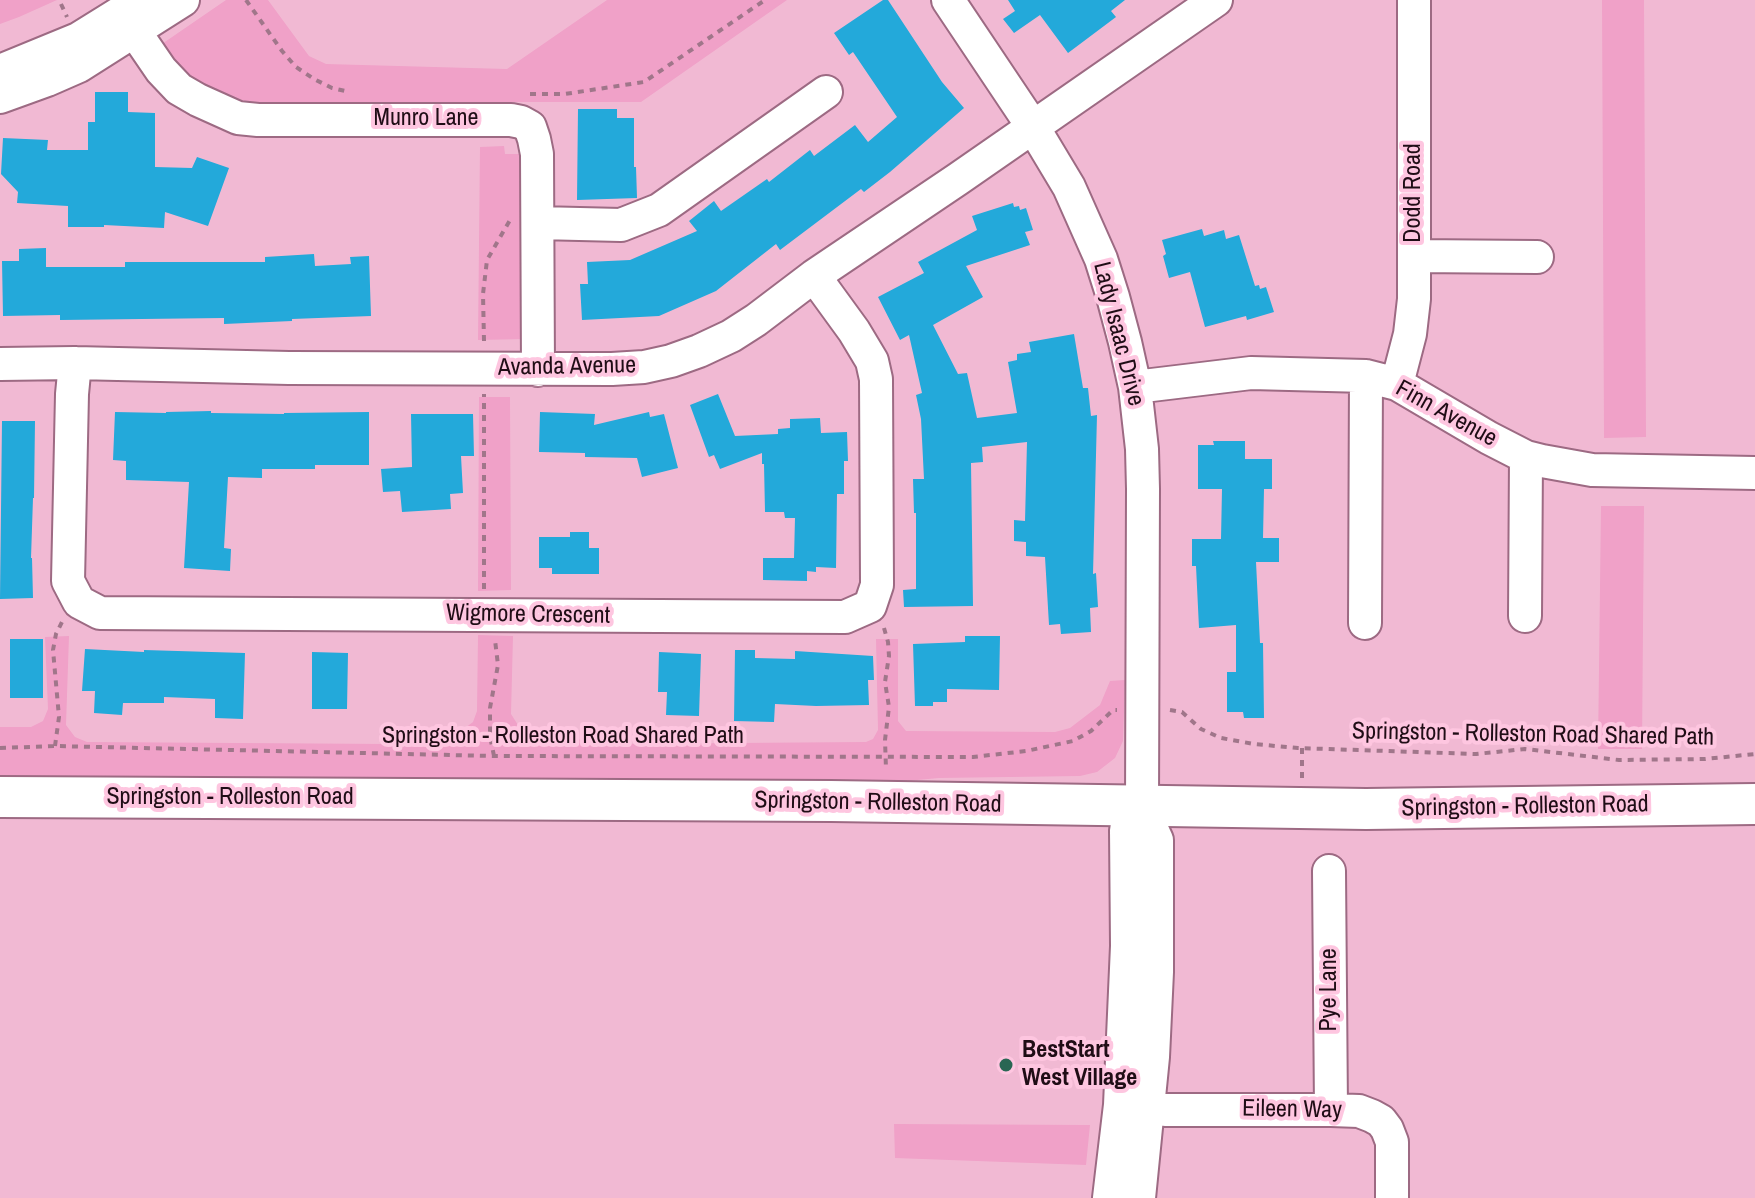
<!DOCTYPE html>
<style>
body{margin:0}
canvas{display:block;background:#f1b9d3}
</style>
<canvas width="1755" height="1198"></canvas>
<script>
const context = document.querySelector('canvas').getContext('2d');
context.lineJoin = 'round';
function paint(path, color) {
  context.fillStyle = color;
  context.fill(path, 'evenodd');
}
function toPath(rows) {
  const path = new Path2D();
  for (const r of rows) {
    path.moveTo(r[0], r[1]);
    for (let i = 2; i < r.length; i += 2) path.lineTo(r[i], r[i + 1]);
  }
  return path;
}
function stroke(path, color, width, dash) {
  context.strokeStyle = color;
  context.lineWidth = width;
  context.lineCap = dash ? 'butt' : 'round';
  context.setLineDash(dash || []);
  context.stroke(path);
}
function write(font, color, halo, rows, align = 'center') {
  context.font = font + ' "Archivo Narrow",sans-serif';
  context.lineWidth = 8;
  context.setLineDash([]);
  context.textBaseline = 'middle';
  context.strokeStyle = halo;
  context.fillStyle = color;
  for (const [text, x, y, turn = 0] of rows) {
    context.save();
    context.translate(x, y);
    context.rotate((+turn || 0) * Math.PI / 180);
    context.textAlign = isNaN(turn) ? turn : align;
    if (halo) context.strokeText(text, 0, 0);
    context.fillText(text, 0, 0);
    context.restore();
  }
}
paint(toPath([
 [0,0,57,0,19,17,0,24],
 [226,0,268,0,309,56,326,64,507,69,607,0,787,0,641,102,266,102,265,109,195,91,159,46],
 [1602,0,1644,0,1646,437,1604,438],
 [504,146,505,154,528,154,526,339,478,340,480,147],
 [479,397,510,397,511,590,478,591],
 [1601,506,1644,506,1642,749,1598,749],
 [478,635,513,636,511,714,518,725,599,744,866,742,873,739,878,730,876,639,898,639,898,721,906,731,1055,732,1070,728,1100,705,1110,681,1125,680,1123,741,1115,758,1097,772,1080,776,939,778,884,783,139,777,0,778,0,727,31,727,43,721,48,709,45,637,69,636,66,725,75,737,87,742,390,744,432,730,465,728,473,722,477,711],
 [894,1124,1090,1125,1086,1165,895,1158]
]), '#f0a1c8');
paint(toPath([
 [883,0,888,0,942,82,964,108,890,172,864,192,861,189,780,250,776,244,716,291,659,316,582,320,580,284,588,284,587,262,630,260,697,231,689,221,714,201,721,211,767,179,769,182,810,150,814,156,855,125,868,142,897,117,853,52,849,55,834,33],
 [1008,0,1125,0,1111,11,1116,17,1068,53,1040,15,1014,33,1003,19,1015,11],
 [95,92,128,92,128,112,155,113,155,167,192,168,197,157,229,168,208,226,165,212,164,228,104,225,104,227,68,227,68,206,17,203,18,192,1,174,3,138,48,140,47,150,88,150,88,122,95,122],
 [578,109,617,109,617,118,634,118,634,167,636,167,637,198,577,200],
 [1013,203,1014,207,1019,206,1020,210,1026,208,1033,230,1025,232,1030,245,966,266,983,297,933,325,958,374,967,373,977,418,1017,413,1008,362,1017,360,1017,354,1031,352,1029,342,1074,334,1083,388,1088,388,1091,416,1097,415,1093,574,1096,573,1098,607,1090,608,1091,632,1061,634,1060,624,1049,625,1045,557,1026,556,1026,542,1014,541,1014,520,1025,521,1027,442,982,447,983,462,971,463,973,606,904,607,903,590,916,589,916,513,914,513,913,479,924,479,921,419,916,395,922,393,909,335,900,340,878,297,924,273,918,262,977,230,972,216],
 [1202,229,1204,236,1224,230,1226,239,1239,235,1255,286,1259,285,1260,289,1266,287,1274,312,1247,320,1246,316,1205,327,1190,272,1169,278,1163,256,1166,254,1162,240],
 [46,248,46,267,125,267,125,262,265,262,265,257,314,254,315,266,351,264,350,257,369,256,371,316,292,319,292,321,224,324,224,318,60,320,60,315,3,316,2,261,19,261,19,249],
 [718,394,735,436,778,434,778,429,790,428,790,419,820,418,821,433,847,432,848,461,844,461,844,494,837,494,836,568,816,567,816,572,807,571,807,581,763,580,763,558,794,558,795,518,785,518,784,512,765,512,764,464,762,464,762,453,720,469,714,455,709,457,690,405],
 [211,411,211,413,284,414,284,413,369,412,369,465,315,465,315,469,262,469,262,478,228,477,224,548,231,549,230,571,184,568,189,482,126,480,126,461,113,460,115,412,166,413,166,412],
 [540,412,595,414,594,425,649,412,650,417,664,414,678,468,642,477,637,458,585,457,585,453,539,452],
 [411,414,473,414,474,456,461,456,463,493,450,494,451,509,402,512,400,491,383,492,381,469,412,467],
 [2,421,35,421,34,498,33,498,31,558,32,558,33,598,0,599],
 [1213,441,1245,441,1245,459,1272,459,1272,489,1264,489,1263,538,1279,538,1279,562,1256,562,1260,643,1263,643,1264,718,1244,718,1243,712,1227,712,1227,672,1236,672,1236,625,1199,628,1196,566,1192,566,1192,539,1221,539,1222,489,1198,489,1198,445,1214,445],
 [570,532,589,532,589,548,599,548,599,574,552,574,552,568,539,568,539,537,570,537],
 [965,636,1000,636,999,690,947,689,947,702,933,702,933,706,915,706,913,644,965,642],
 [10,639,43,639,43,698,10,698],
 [85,649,144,652,144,650,245,653,243,719,215,718,215,699,164,697,164,703,123,703,122,715,94,713,95,691,82,691],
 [735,650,755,650,755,658,795,659,795,651,873,656,874,680,868,680,869,705,816,706,775,704,774,722,734,721],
 [312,652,348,653,347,709,312,709],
 [659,652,701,654,699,716,666,715,667,692,658,692]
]), '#23a9da');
const minor = toPath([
 [948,0,1033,127,1069,187,1101,259,1113,297,1125,342,1135,387,1142,449,1143,489,1142,807,1157,840,1157,972,1153,1057,1139,1198],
 [122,13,161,70,179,89,198,100,238,118,258,120,511,120,521,122,530,127,534,139,537,154,538,370],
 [0,71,78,39,141,0],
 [0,97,47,80,79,66,183,0],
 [538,223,621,225,659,210,826,92],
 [1414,256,1537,257],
 [75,363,72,394,68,581,79,602,100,613,845,617,870,606,877,585,876,379,872,361,854,331,814,276],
 [0,364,75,363,289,368,612,369,644,367,671,361,699,351,731,336,756,320,814,276,958,179,1216,0],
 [1397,384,1410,334,1414,299,1414,0],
 [1135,387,1251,373,1366,376,1397,384,1489,438,1526,457,1542,461,1592,470,1755,473],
 [1525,616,1526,457],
 [1365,623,1366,376],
 [1329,871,1331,1110],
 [1127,1105,1165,1110,1331,1110,1359,1111,1372,1116,1381,1121,1387,1129,1392,1142,1392,1198],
 [1109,1198,1120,1105,1127,946,1126,830,1142,807]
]);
const major = toPath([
 [0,797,831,801,1366,809,1755,804]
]);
stroke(minor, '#9d6a83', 36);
stroke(major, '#9d6a83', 44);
stroke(toPath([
 [246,0,282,51,296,67,314,79,332,88,345,91],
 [61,4,67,17],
 [530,94,565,94,644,82,765,0],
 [484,341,483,294,487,260,510,220],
 [484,589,484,394],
 [884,628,888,642,889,656,885,682,889,707,885,740,886,769],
 [1170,710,1182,712,1201,729,1221,738,1254,744,1298,748,1476,754,1525,749,1619,760,1705,759,1755,754],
 [55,746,59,717,53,650,56,634,62,622],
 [0,748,55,746,494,756,973,757,1026,751,1073,741,1091,731,1113,710,1117,710],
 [494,756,490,736,490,708,498,665,495,640],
 [1302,778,1302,748]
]), '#a0768a', 4, [6, 6]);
stroke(minor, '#fff', 32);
stroke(major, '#fff', 40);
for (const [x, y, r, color] of [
 [1006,1065,8,"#296653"]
]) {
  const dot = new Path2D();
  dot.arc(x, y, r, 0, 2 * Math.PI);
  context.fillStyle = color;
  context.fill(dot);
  stroke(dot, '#fec6e0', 3);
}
write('24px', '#200d16', '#fec6e0', [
 ["Munro Lane",426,119],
 ["Dodd Road",1414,193,-90],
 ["Lady Isaac Drive",1118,334,76],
 ["Avanda Avenue",567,367,-1],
 ["Finn Avenue",1446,414,29],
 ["Wigmore Crescent",528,615,1],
 ["Springston - Rolleston Road Shared Path",1533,735,1],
 ["Springston - Rolleston Road Shared Path",563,737],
 ["Springston - Rolleston Road",230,798],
 ["Springston - Rolleston Road",878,803,1],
 ["Springston - Rolleston Road",1525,807,-1],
 ["Pye Lane",1330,990,-90],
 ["Eileen Way",1292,1110,1]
]);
write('bold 24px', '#200d16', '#fec6e0', [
 ["BestStart",1022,1051],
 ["West Village",1022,1079]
], 'left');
</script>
